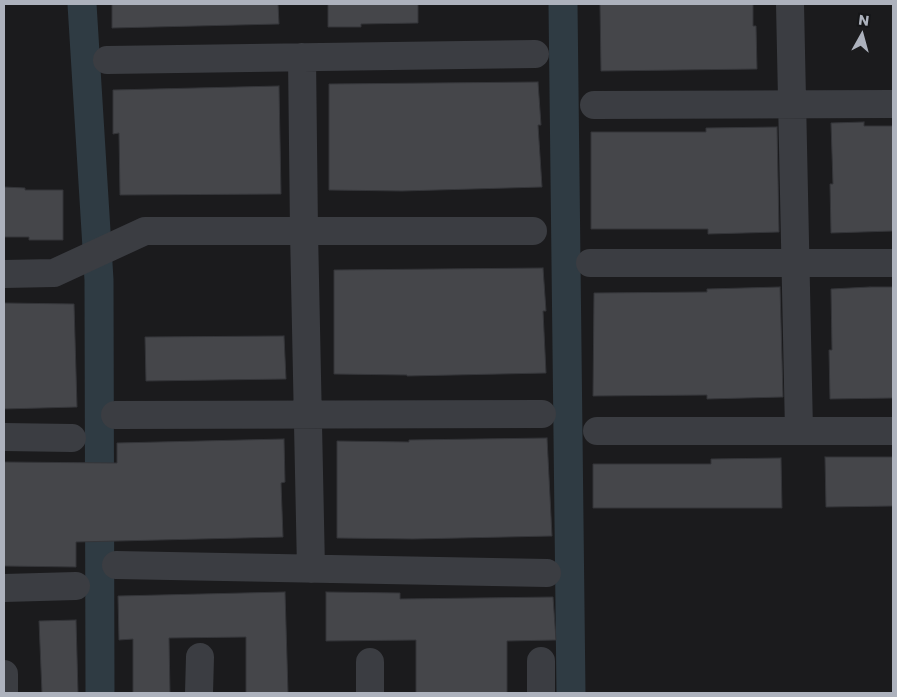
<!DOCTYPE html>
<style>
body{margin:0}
#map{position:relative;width:897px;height:697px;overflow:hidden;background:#1b1b1d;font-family:Poppins,sans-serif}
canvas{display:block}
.frame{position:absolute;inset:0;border:5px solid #adb2bd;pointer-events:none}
.north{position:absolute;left:837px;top:10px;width:50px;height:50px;-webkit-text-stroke:4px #151618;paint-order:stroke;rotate:7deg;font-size:14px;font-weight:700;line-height:20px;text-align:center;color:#adb2bd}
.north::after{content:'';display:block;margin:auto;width:18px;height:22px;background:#adb2bd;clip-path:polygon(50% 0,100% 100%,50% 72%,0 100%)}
</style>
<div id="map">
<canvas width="897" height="697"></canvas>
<div class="frame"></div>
<div class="north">N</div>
</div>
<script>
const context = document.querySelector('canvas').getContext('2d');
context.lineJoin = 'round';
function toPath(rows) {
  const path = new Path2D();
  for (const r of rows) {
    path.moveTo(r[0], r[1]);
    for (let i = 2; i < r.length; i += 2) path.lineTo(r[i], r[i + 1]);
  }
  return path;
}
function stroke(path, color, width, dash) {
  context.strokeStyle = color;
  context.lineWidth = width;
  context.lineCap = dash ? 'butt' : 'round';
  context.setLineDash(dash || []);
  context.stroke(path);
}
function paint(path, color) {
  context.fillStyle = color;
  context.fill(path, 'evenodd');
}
stroke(toPath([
 [82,4,99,280,100,693],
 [563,4,571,693]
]), '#2f3b43', 29);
const building = toPath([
 [112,4,278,4,279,24,112,28,112,4],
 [328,4,418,4,418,23,361,24,361,27,328,27,328,4],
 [600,4,753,4,753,26,756,26,757,69,601,71,600,4],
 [538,82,541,125,538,125,542,187,402,191,329,190,329,84,538,82],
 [279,86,281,194,120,195,119,133,113,134,113,90,279,86],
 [864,122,864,126,893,126,893,231,831,233,830,184,833,184,831,123,864,122],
 [777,127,779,232,708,234,708,229,591,229,591,132,706,132,706,128,777,127],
 [4,187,25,188,25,190,63,190,63,240,29,240,29,237,4,237,4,187],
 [543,268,546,311,543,311,546,373,407,376,407,375,334,374,334,270,543,268],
 [780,287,783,397,707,399,707,395,593,396,594,293,707,292,707,289,780,287],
 [870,287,893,287,893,398,830,399,829,350,832,350,831,289,870,287],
 [4,303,74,304,77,407,4,409,4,303],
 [284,336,286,379,146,381,145,337,284,336],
 [547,438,552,536,413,539,337,538,337,441,409,442,409,440,547,438],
 [284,439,285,482,281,483,283,537,76,542,76,567,4,566,4,462,117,463,117,443,284,439],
 [825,457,893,457,893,506,826,507,825,457],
 [781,458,782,508,593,508,593,464,711,464,711,459,781,458],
 [285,592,288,693,246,693,246,637,169,638,170,693,133,693,133,639,119,640,118,596,285,592],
 [326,592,400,593,400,599,553,597,556,640,507,641,507,693,416,693,416,640,326,641,326,592],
 [76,620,78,693,42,693,39,621,76,620]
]);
paint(building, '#45464a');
stroke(building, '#343539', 1);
stroke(toPath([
 [790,4,799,431],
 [302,57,304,231,311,569],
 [107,60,535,54],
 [594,105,893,104],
 [590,263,893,263],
 [4,274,54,273,145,231,533,231],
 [115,415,542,414],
 [597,431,893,431],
 [4,437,72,438],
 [116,565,547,573],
 [4,588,76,586],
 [370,662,370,693],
 [4,674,4,693],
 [199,693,200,657],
 [541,693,541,661]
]), '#3b3d42', 28);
</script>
